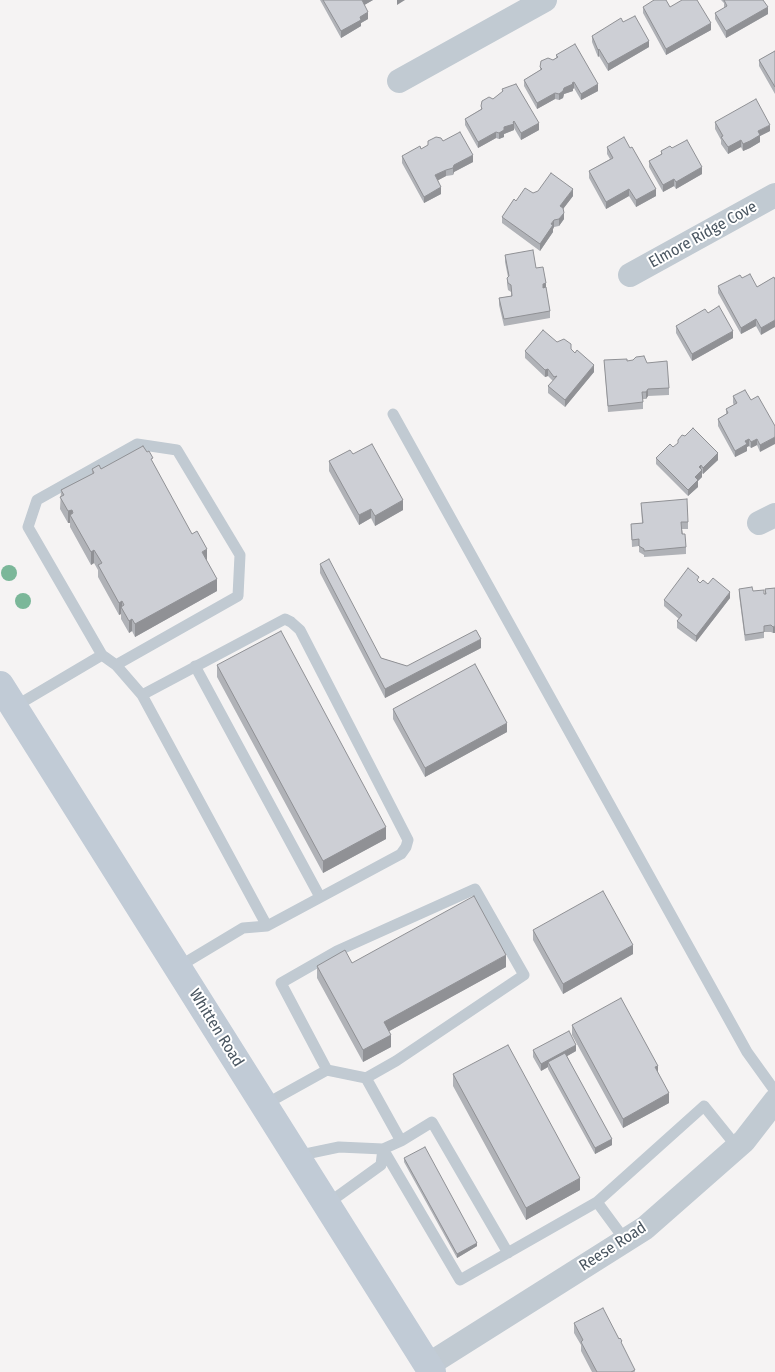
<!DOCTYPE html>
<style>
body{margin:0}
canvas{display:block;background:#f5f3f3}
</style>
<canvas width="775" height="1372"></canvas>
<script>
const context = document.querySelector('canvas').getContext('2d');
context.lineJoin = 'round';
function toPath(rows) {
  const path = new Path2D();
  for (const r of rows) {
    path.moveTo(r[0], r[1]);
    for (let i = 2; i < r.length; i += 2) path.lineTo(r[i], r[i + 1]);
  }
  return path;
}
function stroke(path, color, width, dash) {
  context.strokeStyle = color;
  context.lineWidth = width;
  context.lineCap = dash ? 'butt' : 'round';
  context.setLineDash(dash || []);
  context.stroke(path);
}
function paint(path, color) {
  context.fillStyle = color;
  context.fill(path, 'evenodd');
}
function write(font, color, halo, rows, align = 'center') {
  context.font = font + ' "Fira Sans Condensed",sans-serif';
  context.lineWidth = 4;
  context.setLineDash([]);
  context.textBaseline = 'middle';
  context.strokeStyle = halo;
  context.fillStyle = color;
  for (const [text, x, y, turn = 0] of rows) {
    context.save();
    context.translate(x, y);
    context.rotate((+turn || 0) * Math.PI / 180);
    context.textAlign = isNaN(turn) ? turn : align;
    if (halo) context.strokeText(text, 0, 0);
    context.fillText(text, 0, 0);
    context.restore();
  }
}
stroke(toPath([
 [393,414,747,1052,775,1091],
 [102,655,28,527,37,500,137,444,177,450,240,555,238,596,116,665],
 [195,666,320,897],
 [142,695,267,926],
 [14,707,102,655,116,665,142,695,285,619,291,622,300,630,408,840,406,847,401,854,267,926,243,928,178,967],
 [264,1105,327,1070,281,983,337,951,475,889,524,975,396,1061,366,1078,327,1070],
 [401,1141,432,1122,508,1253],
 [383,1149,460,1280,597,1202,625,1240],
 [296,1156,339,1147,383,1149,401,1141,366,1078],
 [597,1202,704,1106,737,1147],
 [327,1204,381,1165,383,1149]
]), '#c1cad2', 11);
stroke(toPath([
 [399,81,545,0],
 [630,275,775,195],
 [759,523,775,515],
 [428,1365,645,1228,744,1141,775,1101]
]), '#c1cad2', 24);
stroke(toPath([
 [0,685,432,1372]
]), '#c1cbd6', 28);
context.fillStyle = '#7bb799';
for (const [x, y] of [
 [9,573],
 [23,601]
]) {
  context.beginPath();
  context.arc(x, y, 8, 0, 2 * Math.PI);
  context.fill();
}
paint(toPath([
 [320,0,373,0,364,5,368,19,361,23,361,26,341,38],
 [721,0,763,0,768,14,726,38,715,19,715,13,724,8,724,3],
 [643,7,670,7,711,30,666,55,643,13],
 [623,22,649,47,608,71,599,56,598,57,592,42,592,36],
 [775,51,775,94,759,66,759,60],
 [556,55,598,91,581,100,574,88,573,89,573,91,564,94,563,98,559,100,555,99,537,109,524,86,524,80,540,70,540,67,556,58],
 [502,89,539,130,521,140,514,128,514,130,504,134,504,137,499,139,496,138,478,148,465,125,465,119,481,109,481,106,493,99,502,92],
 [715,122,770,131,760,136,760,142,750,148,743,151,741,147,728,154,721,144,721,140,715,129],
 [443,141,473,162,454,172,453,175,446,176,438,180,441,194,424,203,402,163,402,156,421,149,428,145],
 [607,147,656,196,636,207,629,196,606,209,589,178,589,171,610,159,607,154],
 [672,148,702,174,676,189,674,186,663,192,649,167,649,161,661,154,661,151],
 [533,193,573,196,563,209,564,219,559,226,554,227,553,229,553,232,540,251,502,223,502,217,516,201],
 [505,255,536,268,546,290,550,311,550,318,504,326,499,305,499,298,511,296,511,292,508,290,507,284,507,278,508,277,505,262],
 [774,277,761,335,756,326,741,334,718,293,718,286,742,278,757,287],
 [708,313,733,338,692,361,676,333,676,326],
 [557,342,571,350,594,372,565,407,548,393,548,386,553,381,548,376,545,377,525,358,525,351],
 [604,360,627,361,647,363,669,388,669,395,648,396,646,399,643,399,643,409,608,412],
 [733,396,751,400,775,426,760,452,757,445,751,448,749,446,747,447,747,451,735,457,718,426,718,419,726,414,726,409,734,405,733,403],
 [673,447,718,460,703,474,702,473,702,477,698,481,698,487,688,496,656,464,656,458],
 [353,454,403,510,375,526,371,518,359,525,329,471,329,461],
 [153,465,207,562,217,591,135,637,132,631,129,633,121,619,121,614,119,615,98,577,98,570,94,563,91,565,70,527,70,523,68,523,60,509,61,490,92,474,92,469],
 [641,503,688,522,688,529,682,529,686,547,686,554,644,557,644,555,639,552,639,546,632,547,631,524,642,523],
 [320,564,381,658,407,666,481,648,385,698,320,573],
 [699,582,700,583,708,584,730,598,696,642,677,628,677,621,679,619,664,606,664,600],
 [775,588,773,633,771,632,764,632,764,638,745,641,739,595,739,589,764,594,765,594,765,589],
 [217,665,386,839,323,873,217,677],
 [393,709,507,732,425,777,393,719],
 [533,930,633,954,563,994,533,940],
 [352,963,506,967,389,1031,391,1047,363,1062,317,978,317,966],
 [572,1025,658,1073,669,1103,623,1128,572,1035],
 [533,1050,576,1051,567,1056,612,1145,595,1154,548,1069,548,1067,541,1071,533,1057],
 [453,1074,580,1190,526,1220,453,1086],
 [404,1158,477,1246,457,1258,404,1162],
 [574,1323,622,1345,635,1372,592,1372,581,1351,581,1345,574,1333]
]), '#b0b2b7');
paint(toPath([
 [362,0,373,0,361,7],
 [397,0,405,0,397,5],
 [768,7,768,14,726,38,726,31],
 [368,12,368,19,361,23,361,26,341,38,341,31,360,17],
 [711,23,711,30,666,55,666,49],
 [649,41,649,47,608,71,608,64],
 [599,49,599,56,598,57,598,50],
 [574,82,574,88,573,89,573,91,564,94,563,98,559,100,559,94,564,88],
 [598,84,598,91,581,100,581,94],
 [555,93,555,99,537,109,537,103],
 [514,121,514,130,504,134,504,137,499,139,499,133,504,127],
 [539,123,539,130,521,140,521,133],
 [770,125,770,131,760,136,760,142,750,148,743,151,743,144,758,131],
 [496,132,496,138,478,148,478,142],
 [741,140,741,147,728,154,728,147],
 [473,155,473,162,454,172,453,175,453,168,454,165],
 [702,167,702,174,676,189,676,182],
 [446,170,446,176,435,182,435,175],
 [674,179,674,186,663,192,663,185],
 [441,187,441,194,424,203,424,197],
 [573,189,573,196,560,213,560,206],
 [629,189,629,196,606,209,606,202],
 [656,189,656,196,636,207,636,200],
 [564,213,564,219,559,226,559,219],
 [554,220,554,227,553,229,553,232,540,251,540,244],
 [546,283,546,290,543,291,543,284],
 [756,319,756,326,741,334,741,328],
 [775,320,775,327,761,335,761,328],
 [733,331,733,338,692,361,692,354],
 [594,365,594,372,565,407,565,400],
 [548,369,548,376,545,377,545,370],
 [648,389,648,396,646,399,646,392],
 [775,437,775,444,760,452,760,445],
 [749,439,749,446,747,447,747,451,735,457,735,451,745,441],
 [757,439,757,445,751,448,751,442],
 [718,453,718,460,703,474,703,468],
 [701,465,701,471,702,470,702,477,698,481,698,487,688,496,688,490,699,467],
 [403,500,403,510,375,526,375,516],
 [371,509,371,518,359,525,359,515],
 [72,510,72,518,70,515,70,523,68,523,68,511],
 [207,549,207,562,202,552],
 [94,550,94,563,91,565,91,552],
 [217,579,217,591,135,637,135,624],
 [730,592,730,598,696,642,696,636],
 [122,601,122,609,121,607,121,614,119,615,119,603],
 [132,619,132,631,129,633,129,621],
 [775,626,775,633,773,633,773,627],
 [481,639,481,648,385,698,385,689],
 [507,723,507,732,425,777,425,768],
 [386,827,386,839,323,873,323,861],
 [633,945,633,954,563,994,563,984],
 [506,955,506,967,384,1034,384,1022],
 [391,1035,391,1047,363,1062,363,1050],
 [576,1045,576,1051,550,1066,548,1062,548,1067,541,1071,541,1064],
 [658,1066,658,1075,655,1067],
 [669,1093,669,1103,623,1128,623,1119],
 [612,1139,612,1145,595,1154,595,1148],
 [580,1178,580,1190,526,1220,526,1208],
 [477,1243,477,1246,457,1258,457,1254]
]), '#909195');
const building = toPath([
 [323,0,362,0,368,12,360,17,361,20,341,31,323,0],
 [654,0,666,0,670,7,682,0,697,0,711,23,666,49,643,7,654,0],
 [724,0,763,0,768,7,726,31,715,13,727,6,724,0],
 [635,16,649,41,608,64,599,49,598,50,592,36,621,18,623,22,635,16],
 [575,44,598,84,581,94,574,82,572,83,573,84,564,88,563,91,559,94,555,93,537,103,524,80,542,69,540,67,541,61,548,58,553,60,558,57,556,55,575,44],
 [775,51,775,87,759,60,775,51],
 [516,84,539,123,521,133,514,121,513,122,514,124,504,127,504,130,499,133,496,132,478,142,465,119,482,109,481,106,482,101,489,97,493,99,503,91,502,89,516,84],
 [756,99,770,125,758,131,760,135,750,141,743,144,741,140,728,147,721,137,723,136,715,122,756,99],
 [460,132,473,155,454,165,453,168,446,170,435,175,441,187,424,197,402,156,420,146,421,149,428,145,428,141,436,137,441,138,443,141,460,132],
 [624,137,630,148,632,147,656,189,636,200,629,189,606,202,589,171,613,158,607,147,624,137],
 [687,140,702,167,676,182,674,179,663,185,649,161,662,154,661,151,670,146,672,148,687,140],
 [551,173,573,189,560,206,563,208,564,213,559,219,554,220,551,224,553,225,540,244,502,217,514,199,516,201,525,188,533,193,538,191,551,173],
 [533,250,536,268,543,267,546,283,543,284,543,288,546,287,550,311,504,319,499,298,512,296,511,285,508,283,507,278,509,276,505,255,533,250],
 [750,274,757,287,774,277,775,280,775,320,761,328,756,319,741,328,718,286,740,275,742,278,750,274],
 [719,306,733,331,692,354,676,326,705,309,708,313,719,306],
 [543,330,557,342,564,339,571,344,571,349,575,353,577,350,594,365,565,400,548,386,557,376,554,377,548,369,545,370,525,351,543,330],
 [644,356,647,363,667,361,669,388,648,389,646,392,642,392,643,402,608,406,604,360,627,359,627,361,633,360,636,357,644,356],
 [745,390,751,400,758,396,775,426,775,437,760,445,757,439,751,442,749,439,745,441,747,444,735,451,718,419,728,413,726,409,737,403,733,396,745,390],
 [693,428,718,453,703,468,701,465,699,467,702,470,695,477,698,480,688,490,656,458,670,444,673,447,678,443,678,440,682,435,685,436,693,428],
 [372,444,403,500,375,516,371,509,359,515,329,461,350,450,353,454,372,444],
 [143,446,147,452,149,451,153,458,151,459,192,534,197,531,207,549,202,552,217,579,135,624,132,619,129,621,121,607,124,605,122,601,119,603,98,565,102,563,94,550,91,552,70,515,73,513,72,510,68,511,60,497,64,495,61,490,94,473,92,469,99,465,101,469,143,446],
 [687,499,688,522,681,522,682,534,685,534,686,547,644,551,644,549,639,546,639,539,632,540,631,524,643,523,641,503,687,499],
 [329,559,381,658,407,666,476,630,481,639,385,689,320,564,329,559],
 [688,568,699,577,697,580,700,583,703,580,708,584,713,578,730,592,696,636,677,621,682,615,664,600,688,568],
 [752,587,753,591,764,590,764,594,766,594,765,589,775,588,775,626,773,627,771,625,764,626,764,632,745,635,739,589,752,587],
 [281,631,386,827,323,861,217,665,281,631],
 [475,664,507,723,425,768,393,709,475,664],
 [603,891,633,945,563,984,533,930,603,891],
 [474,896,506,955,384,1022,391,1035,363,1050,317,966,345,950,352,963,474,896],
 [621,998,658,1066,655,1067,669,1093,623,1119,572,1025,621,998],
 [569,1031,576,1045,541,1064,533,1050,569,1031],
 [508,1045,580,1178,526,1208,453,1074,508,1045],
 [565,1053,612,1139,595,1148,548,1062,565,1053],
 [425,1147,477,1243,457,1254,404,1158,425,1147],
 [603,1308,619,1339,620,1338,622,1341,621,1342,635,1370,631,1372,597,1372,581,1342,583,1340,574,1323,603,1308]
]);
paint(building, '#cdcfd5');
stroke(building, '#909195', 1);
write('16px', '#4a5661', '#fff', [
 ["Elmore Ridge Cove",703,235,-29],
 ["Whitten Road",216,1028,58],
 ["Reese Road",613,1247,-33]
]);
</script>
